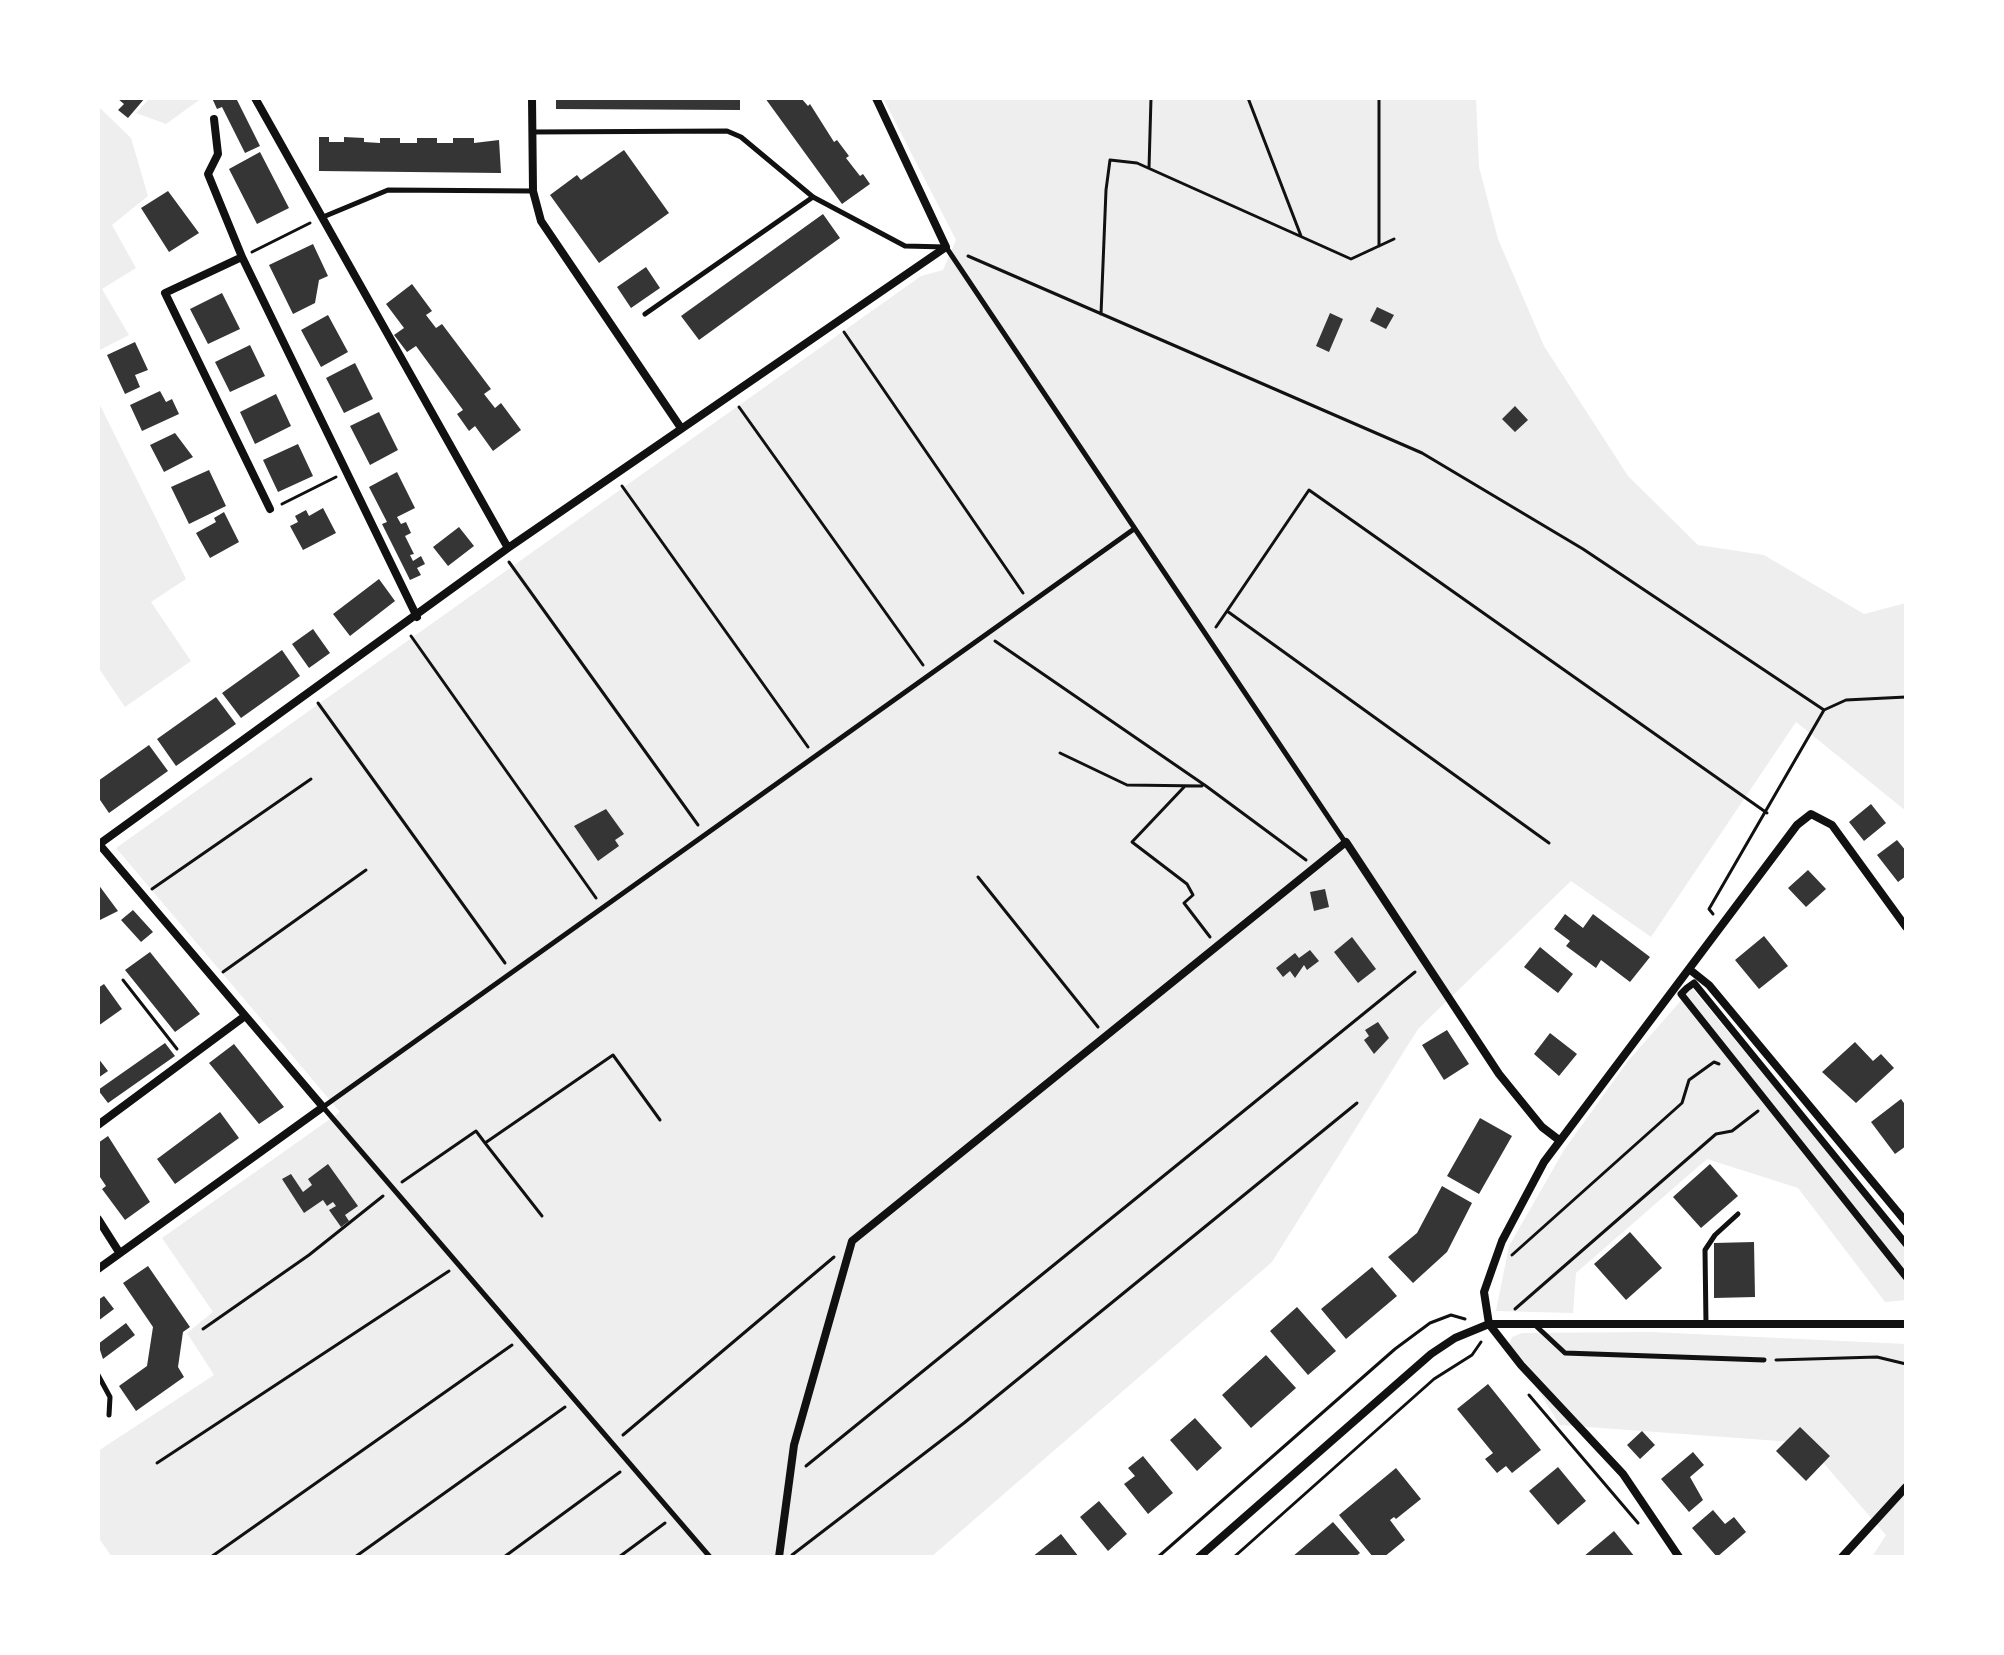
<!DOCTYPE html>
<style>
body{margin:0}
#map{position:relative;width:2004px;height:1655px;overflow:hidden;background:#fff;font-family:Manrope,sans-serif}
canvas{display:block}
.frame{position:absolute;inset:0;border:100px solid #fff;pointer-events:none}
</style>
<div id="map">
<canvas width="2004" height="1655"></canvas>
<div class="frame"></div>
</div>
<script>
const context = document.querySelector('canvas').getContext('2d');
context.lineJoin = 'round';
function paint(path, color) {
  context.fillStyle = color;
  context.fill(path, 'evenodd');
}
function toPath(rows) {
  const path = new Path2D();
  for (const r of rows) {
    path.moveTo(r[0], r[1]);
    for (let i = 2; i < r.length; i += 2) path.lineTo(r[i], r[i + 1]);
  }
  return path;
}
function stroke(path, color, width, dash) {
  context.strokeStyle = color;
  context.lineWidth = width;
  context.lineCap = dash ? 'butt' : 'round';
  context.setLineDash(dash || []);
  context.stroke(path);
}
paint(toPath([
 [150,98,202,98,166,124,136,113],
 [883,98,1476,98,1479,167,1498,239,1544,346,1628,476,1698,545,1764,555,1864,614,1906,603,1906,811,1796,722,1651,937,1571,881,1418,1029,1272,1262,931,1557,112,1557,98,1537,98,1451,214,1375,187,1333,213,1312,162,1238,340,1112,116,848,921,276,943,270,956,240],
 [98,106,131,138,148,196,112,225,136,268,102,289,129,335,98,351],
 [98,401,186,579,151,602,191,661,125,707,98,667],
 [1692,988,1906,1247,1906,1300,1885,1302,1798,1188,1707,1159,1576,1273,1573,1313,1496,1311,1509,1246,1564,1150,1628,1061],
 [1652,1332,1906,1344,1906,1557,1872,1557,1886,1535,1806,1443,1560,1425,1509,1344,1512,1337,1522,1333]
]), '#eee');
paint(toPath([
 [117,98,145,98,128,118,118,110,124,104],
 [212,98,236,98,260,146,245,153,222,107,217,109],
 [556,98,740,98,740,110,556,109],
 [765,98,801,98,808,106,810,104,834,142,837,140,849,156,846,158,860,176,863,174,870,184,842,204],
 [319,137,329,137,329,142,344,142,344,137,364,138,364,142,380,143,380,138,400,138,400,143,417,143,417,138,437,138,437,143,453,143,453,138,474,138,474,143,499,140,501,173,319,171],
 [624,150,669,213,599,263,550,195,577,175,581,180],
 [260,152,289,208,257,224,229,169],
 [168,191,199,233,169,252,141,208],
 [823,214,840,238,699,340,681,316],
 [313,244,328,276,319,280,315,303,293,314,269,265],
 [646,267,660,288,631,308,617,287],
 [412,284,432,311,426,315,436,328,442,324,491,389,484,394,495,408,501,403,521,430,493,451,475,426,469,431,457,414,463,410,416,346,407,352,394,335,404,328,386,304],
 [222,293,240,329,208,344,190,309],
 [1377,307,1394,315,1386,329,1370,321],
 [1330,313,1343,319,1329,352,1316,346],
 [328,315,348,352,321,367,301,330],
 [135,342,148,370,135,375,140,387,125,394,107,355],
 [250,345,265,376,230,392,215,362],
 [355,363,373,399,344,413,326,378],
 [160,391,166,402,172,399,179,414,142,431,130,405],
 [276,394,291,426,255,444,240,412],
 [1515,406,1528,420,1515,432,1502,419],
 [379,412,398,450,370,465,350,426],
 [175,433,193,457,164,472,150,445],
 [298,444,313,476,278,492,263,460],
 [209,470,226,506,189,524,171,487],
 [397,472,415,508,397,517,401,524,406,522,411,533,405,536,414,554,410,555,413,561,421,556,425,564,417,568,421,575,410,580,382,524,387,522,369,487],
 [323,508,336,533,303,550,290,526,298,522,295,516,306,510,309,516],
 [224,512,239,542,210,558,196,533,216,522,214,518],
 [459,527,474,546,448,566,433,547],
 [379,579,395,601,350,636,333,614],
 [313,629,330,653,309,668,292,644],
 [282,650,300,676,241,718,222,693],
 [216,697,236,724,176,766,157,739],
 [149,745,168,771,109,813,98,797,98,781],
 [1871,804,1886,823,1864,841,1849,822],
 [606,809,624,834,615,840,619,846,598,861,574,826],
 [1897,840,1906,851,1906,876,1898,882,1877,855],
 [1808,870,1826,889,1806,907,1788,888],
 [98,884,118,911,98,921],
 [1325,889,1329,907,1314,911,1310,892],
 [133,910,153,932,141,942,121,920],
 [1565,914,1583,928,1593,914,1650,957,1630,982,1601,960,1596,968,1566,946,1570,941,1554,929],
 [1764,936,1788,966,1759,989,1735,960],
 [1352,937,1376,969,1358,983,1334,952],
 [1540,947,1573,974,1558,993,1524,967],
 [1310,950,1319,961,1307,970,1304,965,1295,978,1290,971,1283,977,1276,968,1295,953,1299,958],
 [150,952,200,1014,175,1032,125,970],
 [104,984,122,1009,98,1026,98,988],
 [1378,1022,1389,1038,1374,1054,1364,1040,1369,1036,1365,1030],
 [1447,1030,1469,1064,1444,1080,1422,1045],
 [1550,1033,1577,1054,1559,1076,1534,1054],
 [1855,1042,1873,1061,1881,1054,1894,1068,1856,1103,1822,1072],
 [165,1043,175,1056,108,1103,98,1090],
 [234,1044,284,1107,259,1124,209,1063],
 [98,1058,108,1071,98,1078],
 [1901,1099,1906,1106,1906,1146,1895,1154,1871,1122],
 [220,1112,239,1138,175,1184,157,1159],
 [1480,1118,1512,1136,1479,1194,1447,1176],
 [108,1136,150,1202,125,1220,102,1189,106,1186,98,1174,98,1143],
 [328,1164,358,1206,345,1215,349,1221,341,1227,329,1210,336,1206,333,1202,327,1206,323,1200,304,1213,282,1179,291,1174,303,1192,312,1185,308,1179],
 [1710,1164,1738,1196,1701,1228,1673,1197],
 [1442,1186,1472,1203,1447,1252,1413,1283,1388,1257,1417,1233],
 [1630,1232,1662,1268,1626,1300,1594,1264],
 [1754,1242,1755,1297,1714,1298,1714,1243],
 [148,1266,190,1327,183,1332,178,1367,184,1377,136,1411,119,1386,147,1366,153,1327,123,1283],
 [1372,1267,1397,1296,1346,1339,1321,1309],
 [104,1296,114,1309,98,1321,98,1300],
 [1297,1307,1336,1351,1308,1375,1270,1331],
 [126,1323,135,1335,103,1359,98,1344],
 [1266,1355,1296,1388,1251,1428,1222,1395],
 [1488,1384,1541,1450,1512,1473,1506,1466,1497,1473,1485,1459,1493,1453,1457,1409],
 [1195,1418,1222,1448,1197,1471,1170,1440],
 [1800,1427,1830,1456,1806,1481,1776,1451],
 [1642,1431,1655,1445,1640,1459,1627,1445],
 [1693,1452,1704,1465,1690,1477,1703,1500,1689,1512,1661,1479],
 [1143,1456,1173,1493,1148,1514,1124,1484,1135,1476,1128,1468],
 [1558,1467,1586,1501,1558,1525,1529,1491],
 [1396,1468,1421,1499,1396,1519,1394,1517,1390,1520,1405,1540,1384,1557,1373,1557,1339,1515],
 [1099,1501,1127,1534,1108,1551,1080,1517],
 [1713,1510,1725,1524,1734,1517,1746,1532,1717,1557,1692,1528],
 [1333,1522,1360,1553,1355,1557,1292,1557],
 [1614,1531,1635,1557,1583,1557],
 [1061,1534,1079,1557,1032,1557]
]), '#353535');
stroke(toPath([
 [1248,98,1301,236],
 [1379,98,1379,246],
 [1149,168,1151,98],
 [252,252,310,223],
 [968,256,1422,453,1583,549,1824,710],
 [1101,314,1106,190,1110,160,1137,163,1351,259,1394,239],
 [844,332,1023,593],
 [739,407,923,665],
 [622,486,808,747],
 [282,504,336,477],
 [509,562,698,825],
 [1227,611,1309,490,1767,813],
 [1216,627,1227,611,1549,843],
 [411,636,596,898],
 [995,641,1206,786,1306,860],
 [318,703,505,963],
 [1060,753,1127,785,1202,786],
 [1185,786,1132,842,1187,884,1193,895,1184,903,1210,937],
 [978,877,1098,1027],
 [152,889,311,779],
 [1713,914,1709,909,1824,710,1846,700,1906,697],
 [223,972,366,870],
 [123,980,177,1049],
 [485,1143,542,1216],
 [402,1182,476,1131,485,1143,613,1055,660,1120],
 [1512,1255,1682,1103,1689,1080,1714,1062,1719,1064],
 [1515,1309,1716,1134,1732,1131,1758,1111],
 [203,1329,309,1255,383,1196],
 [1776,1360,1877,1357,1906,1364],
 [1529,1395,1638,1523],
 [623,1435,834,1257],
 [157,1463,449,1271],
 [806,1466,1415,972],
 [792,1555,964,1423,1357,1103],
 [211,1557,512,1345],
 [355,1557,565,1407],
 [504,1557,620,1472],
 [619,1557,665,1523],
 [1158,1557,1395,1349,1430,1323,1451,1315,1465,1319],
 [1234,1557,1434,1379,1472,1355,1481,1342]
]), '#111', 3);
stroke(toPath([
 [532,132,727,131,741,137,813,197,905,246,946,247,1345,842],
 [323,217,388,190,533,191],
 [645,314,813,197],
 [1706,1324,1705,1250,1715,1235,1738,1214],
 [1535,1325,1565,1353,1764,1360],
 [98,1375,110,1397,109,1415],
 [710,1557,323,1107,1134,529]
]), '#111', 5);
stroke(toPath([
 [1906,1244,1694,983,1687,988,1681,994,1906,1277]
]), '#111', 7);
stroke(toPath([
 [255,98,508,548],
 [532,98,533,191,541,221,681,428],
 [214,119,218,154,208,174,242,257,417,617],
 [242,257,165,293,270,509],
 [98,845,508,548,946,247,876,98],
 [1689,969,1709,985,1906,1222],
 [98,1125,245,1016],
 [98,1219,119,1252],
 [98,1269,323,1107,99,844],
 [779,1557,794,1445,852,1241,1346,842,1499,1074,1542,1127,1559,1140],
 [1199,1557,1431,1354,1455,1338,1489,1324,1906,1324],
 [1679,1557,1623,1474,1521,1365,1489,1324,1484,1292,1491,1272,1502,1241,1544,1162,1797,825,1811,814,1832,825,1906,927],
 [1842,1557,1906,1487]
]), '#111', 8);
</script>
